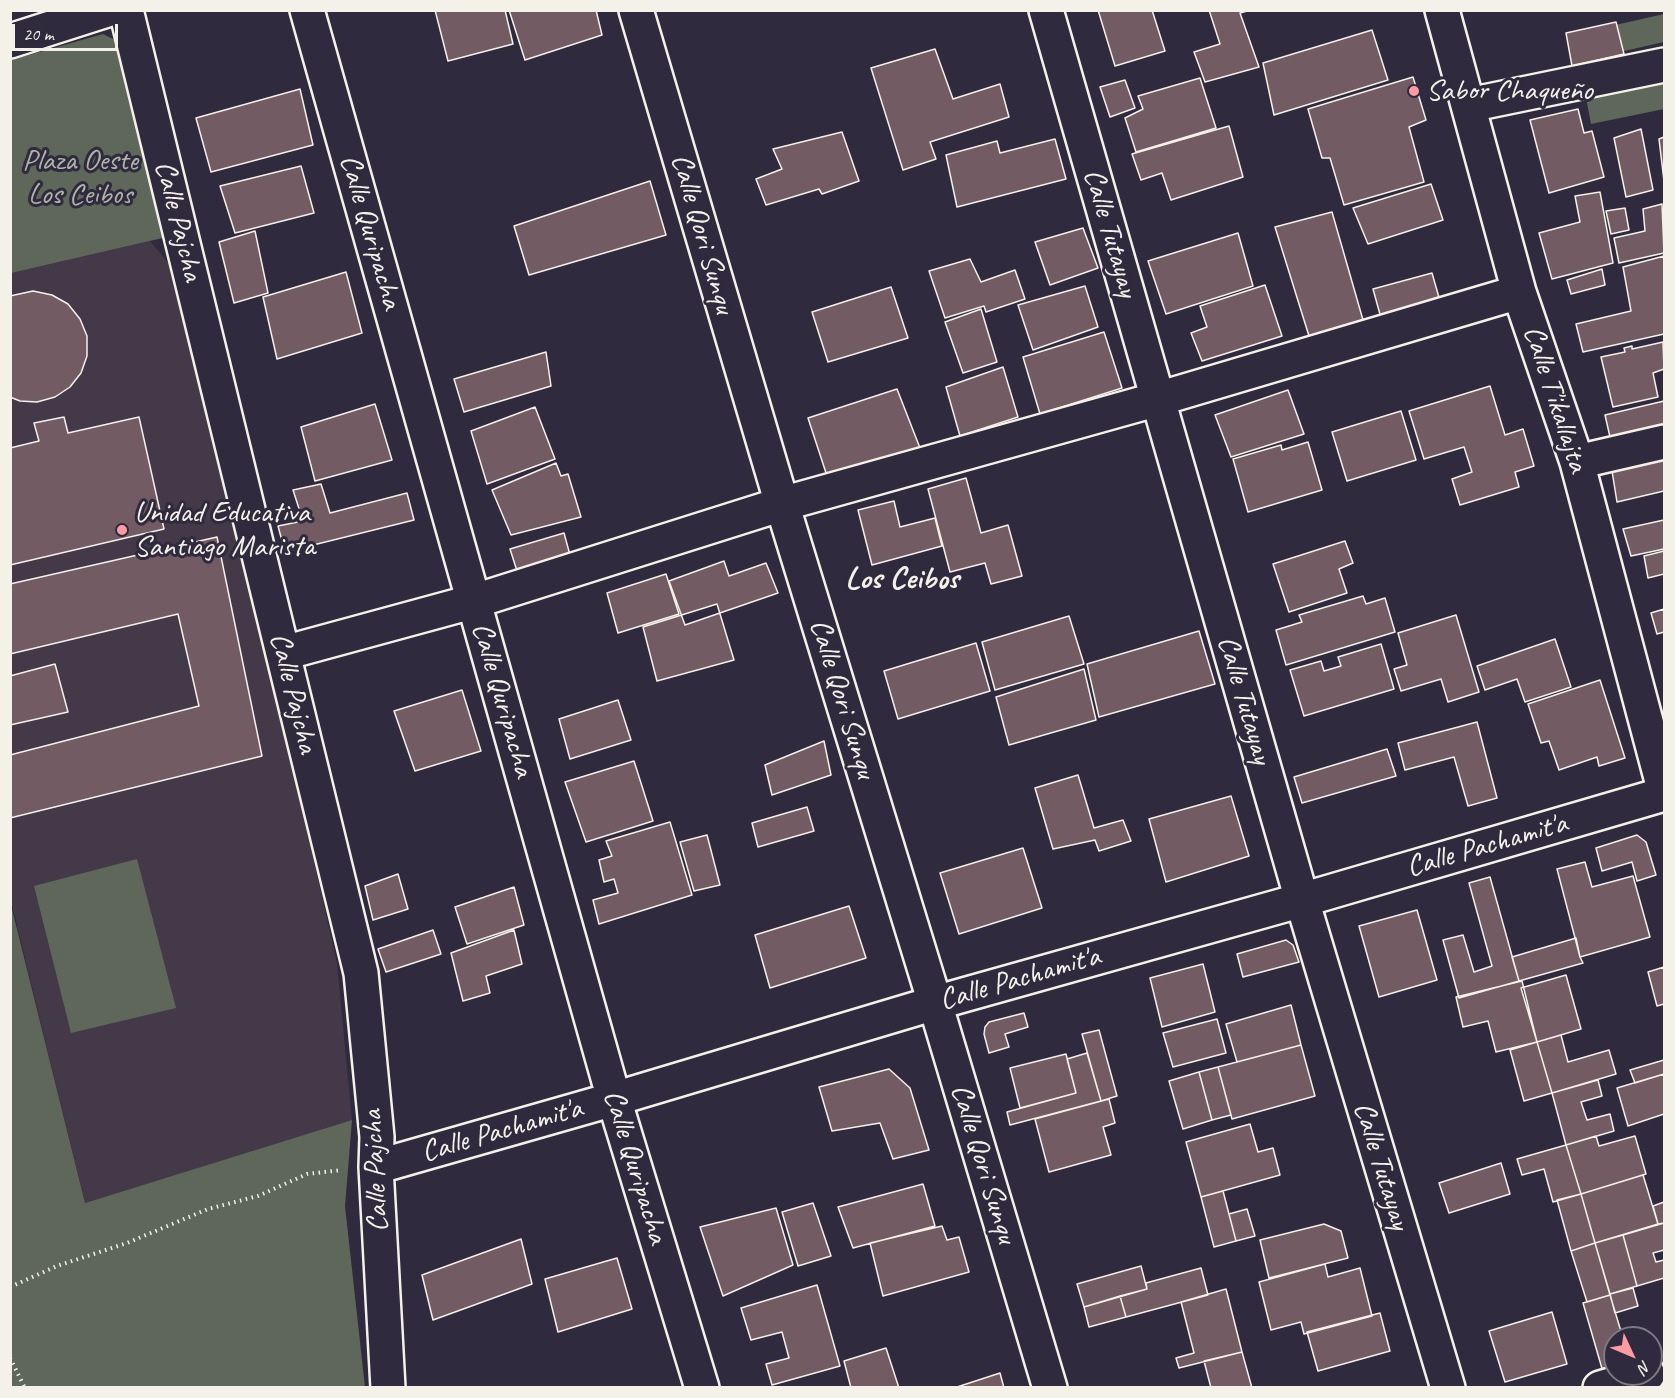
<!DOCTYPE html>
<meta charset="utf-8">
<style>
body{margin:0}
#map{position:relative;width:1675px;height:1398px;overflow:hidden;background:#2f2a3d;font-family:Caveat,sans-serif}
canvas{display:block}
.frame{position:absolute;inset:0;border:12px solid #f4f1e8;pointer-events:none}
.north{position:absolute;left:1603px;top:1326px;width:60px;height:60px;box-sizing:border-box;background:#2f2a3d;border:2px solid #7e7a81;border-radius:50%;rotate:134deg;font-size:16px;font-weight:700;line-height:24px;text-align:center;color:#f4f1e8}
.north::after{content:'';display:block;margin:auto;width:21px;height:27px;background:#ff9aa2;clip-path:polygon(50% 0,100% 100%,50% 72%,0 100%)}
.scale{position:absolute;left:12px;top:24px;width:106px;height:27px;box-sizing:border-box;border:3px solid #f4f1e8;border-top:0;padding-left:8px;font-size:18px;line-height:21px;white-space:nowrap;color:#f4f1e8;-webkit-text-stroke:4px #2f2a3d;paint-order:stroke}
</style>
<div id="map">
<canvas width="1675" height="1398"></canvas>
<div class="frame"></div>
<div class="north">N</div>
<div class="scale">20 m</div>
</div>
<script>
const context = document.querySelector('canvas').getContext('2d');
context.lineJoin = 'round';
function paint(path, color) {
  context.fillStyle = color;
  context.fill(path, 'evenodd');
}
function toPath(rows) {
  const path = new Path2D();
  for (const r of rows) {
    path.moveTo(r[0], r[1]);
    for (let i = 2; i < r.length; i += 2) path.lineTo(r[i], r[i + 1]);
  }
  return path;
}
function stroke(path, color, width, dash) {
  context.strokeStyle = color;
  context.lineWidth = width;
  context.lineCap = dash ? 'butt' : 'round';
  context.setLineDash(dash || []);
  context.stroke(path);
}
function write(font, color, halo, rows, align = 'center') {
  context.font = font + ' Caveat,sans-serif';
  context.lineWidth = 6;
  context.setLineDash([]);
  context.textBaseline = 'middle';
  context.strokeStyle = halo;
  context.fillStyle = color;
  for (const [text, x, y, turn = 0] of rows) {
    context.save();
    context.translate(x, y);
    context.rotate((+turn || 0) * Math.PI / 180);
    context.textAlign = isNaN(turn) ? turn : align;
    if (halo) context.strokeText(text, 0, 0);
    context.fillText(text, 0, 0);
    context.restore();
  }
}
paint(toPath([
 [150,241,169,264,297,787,337,963,352,1120,85,1203,11,901,10,273]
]), '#433948');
paint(toPath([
 [1664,14,1664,42,1576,62,1571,35],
 [103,34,119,42,167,237,11,273,11,60],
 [1664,81,1664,109,1591,124,1586,98],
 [137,859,176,1008,71,1033,34,886],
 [10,901,85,1203,352,1120,345,1206,365,1387,11,1387]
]), '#5f675a');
const building = toPath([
 [435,10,505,10,513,44,448,61,435,10],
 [509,10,596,10,602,35,525,60,509,10],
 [1098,10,1152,10,1165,51,1115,66,1098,10],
 [1209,10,1251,10,1240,13,1259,67,1205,82,1194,52,1220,44,1209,10],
 [1616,22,1624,54,1572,66,1566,33,1616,22],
 [1372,30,1388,80,1274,115,1263,63,1372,30],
 [935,49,953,99,1000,84,1009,117,930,142,936,159,903,170,871,68,935,49],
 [1413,77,1426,120,1409,127,1424,182,1344,205,1330,158,1322,158,1308,109,1413,77],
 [1200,78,1216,128,1136,152,1125,118,1143,109,1138,96,1200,78],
 [1125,80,1135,108,1110,117,1100,87,1125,80],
 [300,89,313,145,211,172,196,118,300,89],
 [1578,109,1584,133,1592,131,1604,177,1549,193,1530,120,1578,109],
 [1229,126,1243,177,1171,200,1162,173,1141,180,1132,154,1229,126],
 [1641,129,1653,190,1626,197,1614,138,1641,129],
 [842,132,859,181,822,194,819,189,766,205,756,179,782,169,773,149,842,132],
 [1664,137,1664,181,1659,139,1664,137],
 [1055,139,1066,179,957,207,946,155,997,141,1000,153,1055,139],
 [301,166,314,213,235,233,220,186,301,166],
 [650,181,666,235,529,275,514,226,650,181],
 [1431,184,1443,220,1368,244,1353,208,1431,184],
 [1600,192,1613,263,1552,279,1539,233,1580,222,1575,196,1600,192],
 [1662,204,1664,253,1619,263,1614,238,1645,231,1643,209,1662,204],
 [1625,208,1629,230,1611,234,1606,211,1625,208],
 [1332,212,1363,320,1309,336,1275,227,1332,212],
 [1083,228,1098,268,1050,285,1035,242,1083,228],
 [255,231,268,293,234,303,219,242,255,231],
 [1238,233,1253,286,1166,314,1148,261,1238,233],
 [1664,256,1664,334,1583,352,1576,324,1631,311,1623,267,1664,256],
 [970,259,981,282,1015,270,1025,299,986,312,984,306,945,318,929,271,970,259],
 [1602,269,1605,285,1571,294,1567,280,1602,269],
 [346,272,362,333,277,359,263,297,346,272],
 [1432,273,1440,301,1381,318,1373,289,1432,273],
 [1265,285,1282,336,1202,361,1191,333,1207,327,1200,306,1265,285],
 [1085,286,1098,327,1033,350,1018,305,1085,286],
 [891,287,908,338,828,362,812,312,891,287],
 [33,291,52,295,68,304,80,319,87,336,87,356,81,373,70,387,55,397,37,402,20,401,10,397,10,296,33,291],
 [981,309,997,362,963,373,945,322,981,309],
 [1104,332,1122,388,1040,414,1023,357,1104,332],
 [1663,342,1664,369,1653,373,1658,397,1613,407,1601,357,1625,352,1624,348,1632,346,1632,349,1663,342],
 [546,352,551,386,464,412,454,379,546,352],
 [1003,367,1018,417,960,436,946,387,1003,367],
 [1490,386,1505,435,1523,429,1534,466,1515,472,1519,487,1460,505,1452,479,1472,472,1464,447,1424,459,1409,411,1490,386],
 [897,389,920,448,828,479,808,418,897,389],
 [1288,390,1304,434,1231,457,1215,415,1288,390],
 [1664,401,1664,425,1610,437,1605,415,1664,401],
 [375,404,392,460,315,481,301,427,375,404],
 [535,407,555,459,487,484,471,431,535,407],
 [1401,411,1416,460,1347,481,1332,432,1401,411],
 [64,417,68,433,139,417,164,529,10,565,10,448,39,441,34,423,64,417],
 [1308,442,1322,490,1248,512,1233,459,1281,445,1282,450,1308,442],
 [1664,459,1664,491,1617,502,1612,471,1664,459],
 [556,463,561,476,568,474,581,517,511,535,492,490,556,463],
 [966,478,981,533,1008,525,1022,576,991,584,985,563,950,572,928,489,966,478],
 [321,484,330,513,407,493,414,520,285,552,278,526,303,521,293,490,321,484],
 [894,501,900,527,935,518,942,546,872,565,858,510,894,501],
 [1664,520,1664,549,1631,556,1623,529,1664,520],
 [564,533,570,555,517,571,510,549,564,533],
 [217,537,262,756,10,818,10,755,199,706,178,614,10,654,10,584,217,537],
 [1345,541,1353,563,1339,569,1347,593,1289,612,1273,564,1345,541],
 [1664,551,1664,574,1648,578,1644,556,1664,551],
 [724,561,729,576,766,563,778,593,685,625,669,581,724,561],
 [666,574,679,614,618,633,607,593,666,574],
 [1363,596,1366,604,1385,598,1395,632,1286,665,1276,630,1302,622,1299,615,1363,596],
 [717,604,734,660,657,681,643,627,717,604],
 [1664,609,1664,632,1657,634,1651,613,1664,609],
 [1456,615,1479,692,1448,702,1441,679,1401,691,1394,669,1407,665,1398,633,1456,615],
 [1069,616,1084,664,995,690,982,642,1069,616],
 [1199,631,1215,684,1099,717,1087,664,1199,631],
 [1555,639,1571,687,1525,702,1517,679,1485,690,1477,666,1555,639],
 [976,643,990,691,898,719,884,671,976,643],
 [1381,644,1394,689,1304,716,1290,670,1321,661,1324,671,1341,666,1338,657,1381,644],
 [55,664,68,712,10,725,10,676,55,664],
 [1084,669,1096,720,1009,745,996,697,1084,669],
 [1600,680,1625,758,1599,766,1597,757,1559,770,1549,741,1541,743,1528,704,1600,680],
 [462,690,481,751,415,771,394,711,462,690],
 [618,700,631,740,570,759,559,719,618,700],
 [1477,722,1497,798,1468,806,1454,757,1405,770,1398,743,1477,722],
 [824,741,831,775,772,795,765,765,824,741],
 [1387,749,1396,776,1302,803,1294,777,1387,749],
 [634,761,653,821,586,842,565,782,634,761],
 [1078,775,1094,828,1123,820,1131,841,1099,851,1095,840,1053,849,1035,788,1078,775],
 [1231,796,1249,856,1166,882,1149,819,1231,796],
 [807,807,814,831,758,847,752,823,807,807],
 [670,822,692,895,599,924,593,900,618,893,614,879,604,882,599,860,612,856,606,841,670,822],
 [707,835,720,885,694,891,680,842,707,835],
 [1637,835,1646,842,1656,875,1637,881,1632,862,1602,871,1596,848,1637,835],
 [1023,848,1042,908,959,934,940,873,1023,848],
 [1585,862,1592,887,1633,876,1650,937,1580,957,1557,869,1585,862],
 [398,874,408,909,373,920,365,886,398,874],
 [1490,877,1519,981,1459,998,1443,940,1463,935,1474,972,1492,966,1469,883,1490,877],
 [514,887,524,925,467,944,455,907,514,887],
 [849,906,866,958,770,988,755,935,849,906],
 [1417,910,1437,980,1379,997,1359,926,1417,910],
 [433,930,441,954,386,972,378,949,433,930],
 [514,930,522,964,486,976,490,993,463,1001,451,953,514,930],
 [1576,938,1580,957,1583,963,1519,981,1512,957,1576,938],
 [1286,940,1293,945,1299,962,1243,977,1237,954,1286,940],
 [1203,964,1215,1012,1162,1027,1150,978,1203,964],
 [1664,967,1664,1004,1657,1006,1648,972,1664,967],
 [1566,975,1581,1029,1537,1042,1521,988,1566,975],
 [1522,981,1537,1042,1496,1052,1488,1021,1463,1027,1456,997,1522,981],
 [1291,1005,1301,1045,1237,1062,1226,1024,1291,1005],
 [1024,1013,1028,1027,1005,1034,1009,1047,989,1053,984,1034,985,1027,989,1022,1024,1013],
 [1217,1019,1226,1053,1173,1067,1163,1033,1217,1019],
 [1099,1030,1117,1096,1101,1101,1082,1034,1099,1030],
 [1561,1035,1568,1062,1609,1050,1616,1074,1552,1093,1537,1042,1561,1035],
 [1537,1042,1552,1093,1524,1101,1510,1050,1537,1042],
 [1301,1045,1315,1096,1232,1119,1218,1067,1301,1045],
 [1087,1053,1101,1101,1010,1125,1007,1112,1076,1093,1067,1059,1087,1053],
 [1066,1054,1076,1093,1020,1108,1010,1068,1066,1054],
 [1664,1060,1664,1074,1635,1083,1630,1070,1664,1060],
 [1218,1067,1231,1115,1212,1120,1199,1072,1218,1067],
 [889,1069,910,1088,929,1150,893,1159,880,1123,832,1131,819,1087,889,1069],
 [1199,1072,1212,1120,1183,1129,1169,1081,1199,1072],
 [1664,1074,1664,1114,1628,1126,1617,1088,1664,1074],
 [1598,1080,1602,1096,1581,1102,1587,1120,1610,1114,1614,1131,1566,1145,1552,1093,1598,1080],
 [1109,1099,1115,1123,1103,1127,1111,1155,1049,1172,1035,1119,1109,1099],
 [1250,1124,1258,1152,1273,1148,1280,1175,1201,1197,1186,1142,1250,1124],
 [1596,1136,1599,1146,1635,1136,1646,1174,1581,1194,1566,1145,1596,1136],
 [1566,1145,1581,1194,1553,1202,1544,1169,1522,1175,1517,1159,1566,1145],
 [1501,1163,1510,1194,1449,1213,1439,1183,1501,1163],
 [1643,1175,1658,1224,1595,1243,1581,1194,1643,1175],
 [923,1184,935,1226,853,1248,838,1207,923,1184],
 [1223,1191,1236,1241,1214,1247,1201,1197,1223,1191],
 [1581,1194,1595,1243,1571,1251,1557,1200,1581,1194],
 [1664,1202,1664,1223,1658,1224,1653,1206,1664,1202],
 [813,1203,831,1256,798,1266,782,1212,813,1203],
 [776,1208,793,1265,723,1296,700,1227,776,1208],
 [1247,1209,1255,1236,1236,1241,1229,1214,1247,1209],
 [1664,1223,1664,1250,1653,1253,1656,1262,1664,1260,1664,1278,1637,1286,1623,1235,1664,1223],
 [1324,1224,1341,1231,1348,1258,1269,1278,1260,1240,1324,1224],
 [942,1226,947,1240,959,1237,969,1272,883,1296,870,1243,942,1226],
 [1623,1235,1637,1286,1610,1294,1595,1243,1623,1235],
 [521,1239,532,1284,433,1320,422,1275,521,1239],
 [1595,1243,1610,1295,1587,1302,1571,1251,1595,1243],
 [617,1258,632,1309,558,1332,545,1279,617,1258],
 [1325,1264,1328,1277,1360,1268,1372,1316,1304,1334,1301,1322,1271,1330,1259,1282,1325,1264],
 [1141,1266,1147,1289,1084,1307,1077,1284,1141,1266],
 [1201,1268,1208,1295,1126,1317,1120,1296,1147,1289,1146,1283,1201,1268],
 [817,1285,840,1366,772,1385,766,1364,789,1358,782,1332,751,1340,741,1308,817,1285],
 [1633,1288,1638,1306,1615,1313,1610,1294,1633,1288],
 [1226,1289,1242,1352,1179,1368,1176,1358,1194,1353,1181,1302,1226,1289],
 [1610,1295,1623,1338,1615,1338,1615,1368,1603,1372,1583,1303,1610,1295],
 [1120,1296,1126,1317,1089,1327,1084,1307,1120,1296],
 [1552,1312,1567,1364,1505,1382,1489,1331,1552,1312],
 [1380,1313,1390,1351,1318,1371,1307,1332,1380,1313],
 [886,1348,899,1388,851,1388,844,1361,886,1348],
 [1242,1352,1252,1388,1211,1388,1204,1361,1242,1352],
 [1000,1373,1004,1388,954,1388,1000,1373]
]);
paint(building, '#725b62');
stroke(building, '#f4f1e8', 1.5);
const minor = toPath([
 [126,10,361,973,377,1137,376,1167,388,1388],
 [307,10,614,1099,702,1388],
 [636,10,782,504,935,1003,1050,1388],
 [1046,10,1302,900,1448,1388],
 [1442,10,1519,292,1577,462,1664,789],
 [10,41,107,10],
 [1469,105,1664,65],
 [1577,462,1664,442],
 [284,653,475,601,782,504,1158,399,1519,292],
 [376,1167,614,1099,935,1003,1302,900,1664,794],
 [1600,1388,1648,1374]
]);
stroke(minor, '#f4f1e8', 38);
stroke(toPath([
 [10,1287,57,1266,127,1243,208,1209,258,1196,307,1174,342,1170],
 [10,1358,25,1388]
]), '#f4f1e8', 4, [1.5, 4.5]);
stroke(minor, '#2f2a3d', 33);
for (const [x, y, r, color] of [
 [1414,91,6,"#ff9aa2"],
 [122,530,6,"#ff9aa2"]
]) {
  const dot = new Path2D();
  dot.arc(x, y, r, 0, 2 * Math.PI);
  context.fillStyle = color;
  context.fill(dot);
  stroke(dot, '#2f2a3d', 2);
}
write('30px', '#f4f1e8', '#2f2a3d', [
 ["Sabor Chaqueño",1426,91],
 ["Unidad Educativa",134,513],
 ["Santiago Marista",134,547]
], 'left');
write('30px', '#b1b3a8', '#2f2a3d', [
 ["Plaza Oeste",80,161],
 ["Los Ceibos",80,195]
]);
write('30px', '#f4f1e8', '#2f2a3d', [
 ["Calle Pajcha",178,221,76],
 ["Calle Quripacha",370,232,74],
 ["Calle Tutayay",1110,233,74],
 ["Calle Qori Sunqu",702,234,74],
 ["Calle T'ikallajta",1555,399,72],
 ["Calle Pajcha",293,693,76],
 ["Calle Qori Sunqu",842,699,73],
 ["Calle Quripacha",502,700,74],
 ["Calle Tutayay",1244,700,74],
 ["Calle Pachamit'a",1487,846,-16],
 ["Calle Pachamit'a",1020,979,-16],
 ["Calle Pachamit'a",502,1131,-16],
 ["Calle Qori Sunqu",983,1164,73],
 ["Calle Tutayay",1381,1166,73],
 ["Calle Quripacha",635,1167,73],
 ["Calle Pajcha",376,1171,-93]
]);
write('bold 32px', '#f4f1e8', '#2f2a3d', [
 ["Los Ceibos",902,580]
]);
</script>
